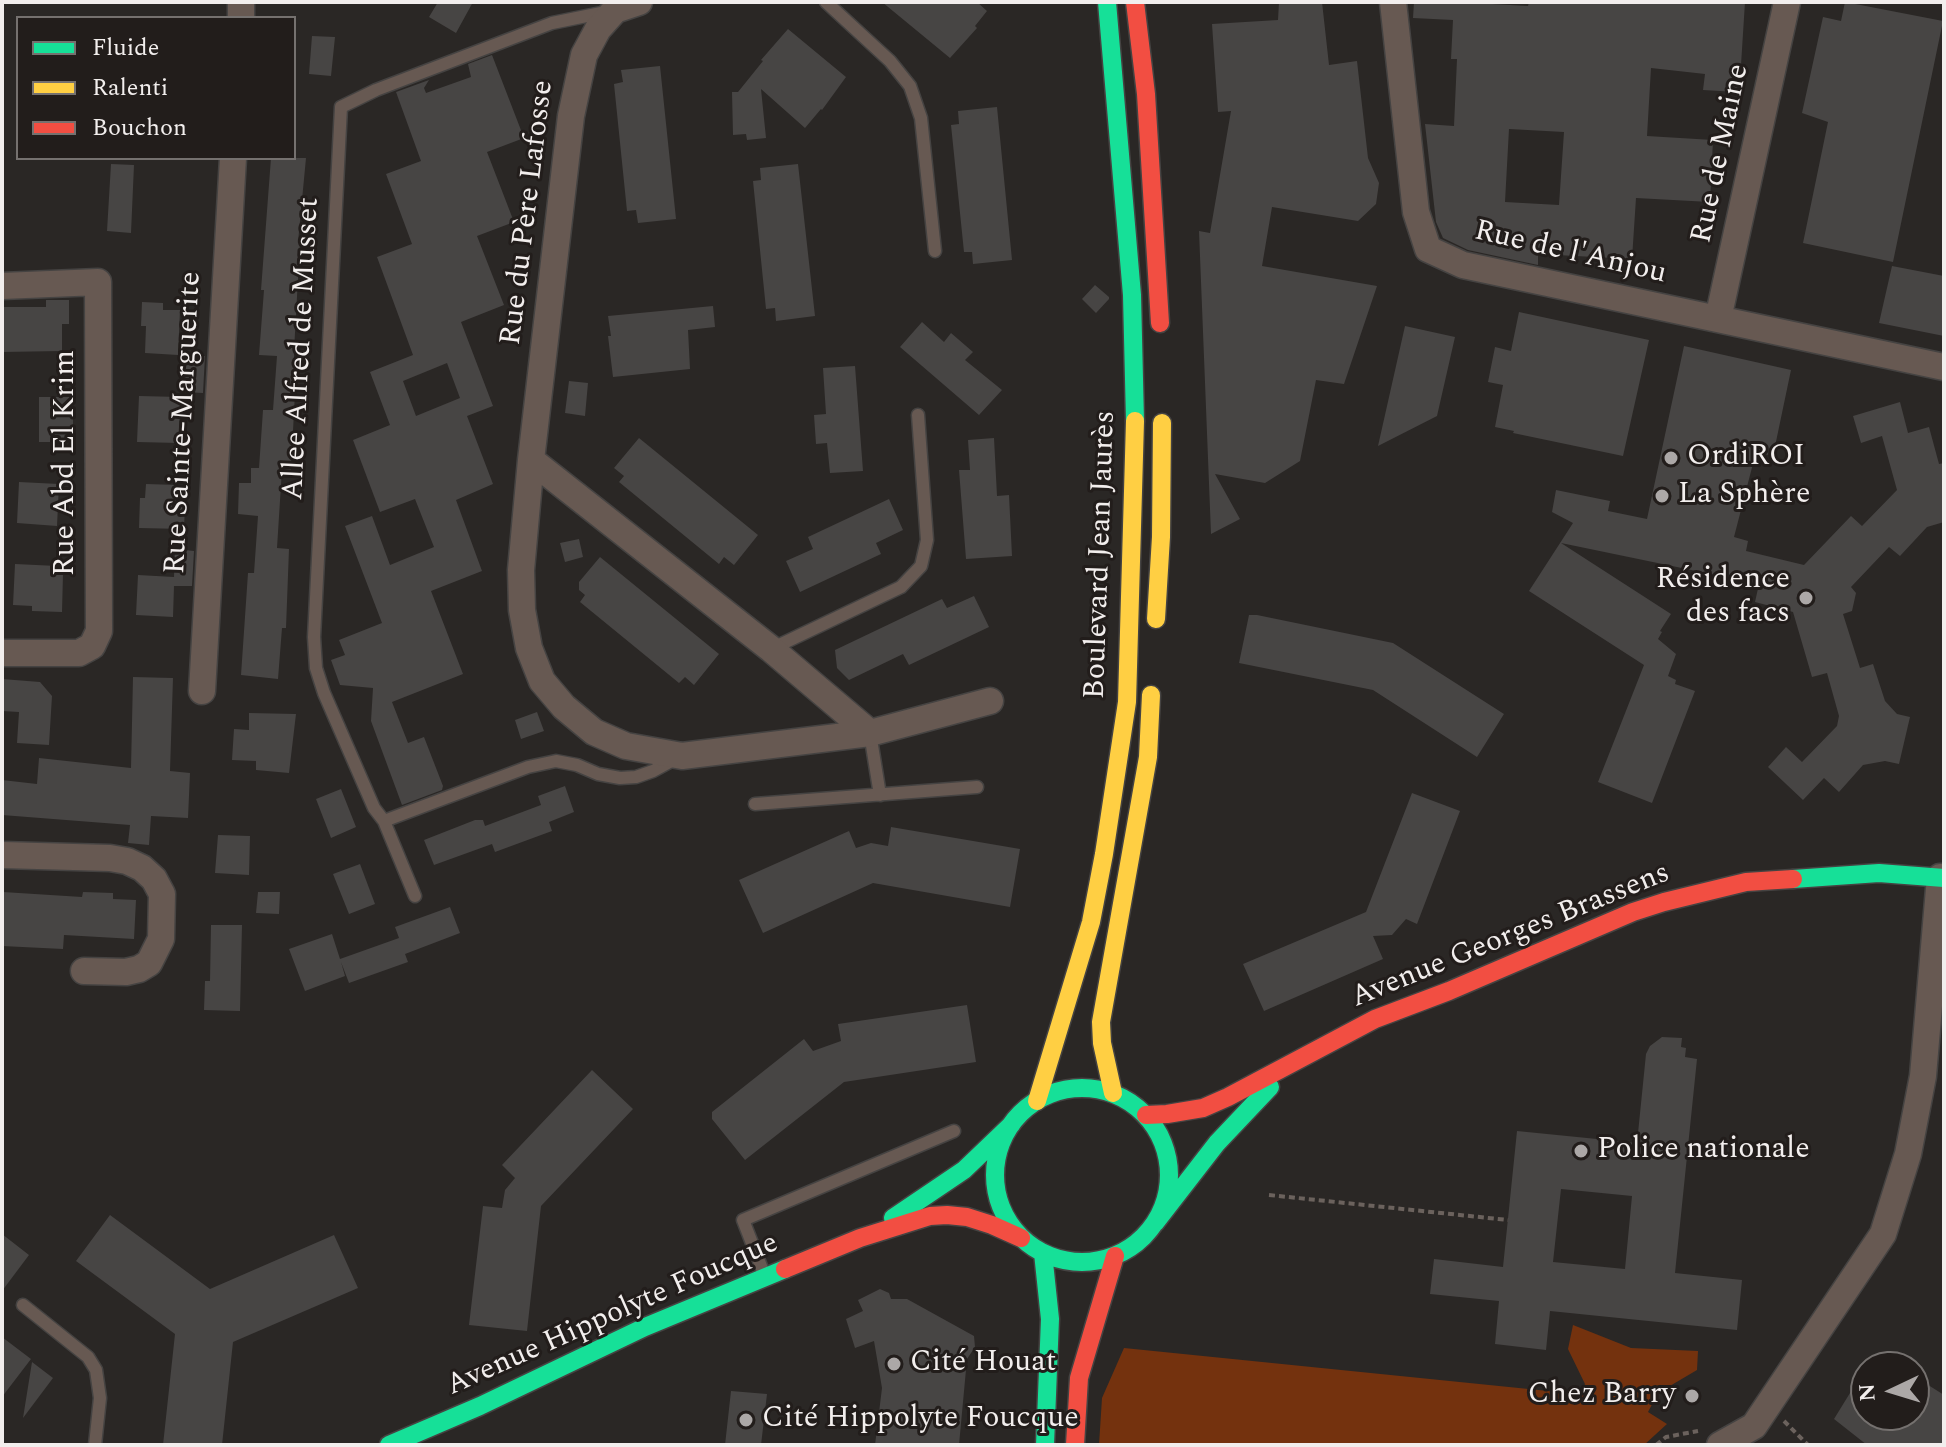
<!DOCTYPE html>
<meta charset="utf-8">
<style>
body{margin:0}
#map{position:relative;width:1946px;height:1447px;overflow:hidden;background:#2a2725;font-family:Spectral,serif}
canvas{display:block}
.frame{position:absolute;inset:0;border:4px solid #f2eeed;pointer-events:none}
.legend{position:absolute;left:16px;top:16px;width:280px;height:144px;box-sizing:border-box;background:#221d1b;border:2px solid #75716f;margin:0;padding:10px 14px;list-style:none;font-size:24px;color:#f2eeed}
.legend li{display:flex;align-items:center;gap:16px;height:40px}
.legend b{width:40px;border:2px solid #75716f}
.north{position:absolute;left:1850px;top:1351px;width:80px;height:80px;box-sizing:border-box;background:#221d1b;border:2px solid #75716f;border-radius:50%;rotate:266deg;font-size:22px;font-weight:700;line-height:32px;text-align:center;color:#f2eeed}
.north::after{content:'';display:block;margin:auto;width:28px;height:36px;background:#aca8a7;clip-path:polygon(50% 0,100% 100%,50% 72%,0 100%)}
</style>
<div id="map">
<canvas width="1946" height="1447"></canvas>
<div class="frame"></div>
<ul class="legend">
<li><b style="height:10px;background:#16e098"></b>Fluide</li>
<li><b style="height:10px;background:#ffcf43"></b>Ralenti</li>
<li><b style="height:10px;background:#f24e42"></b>Bouchon</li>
</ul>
<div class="north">N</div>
</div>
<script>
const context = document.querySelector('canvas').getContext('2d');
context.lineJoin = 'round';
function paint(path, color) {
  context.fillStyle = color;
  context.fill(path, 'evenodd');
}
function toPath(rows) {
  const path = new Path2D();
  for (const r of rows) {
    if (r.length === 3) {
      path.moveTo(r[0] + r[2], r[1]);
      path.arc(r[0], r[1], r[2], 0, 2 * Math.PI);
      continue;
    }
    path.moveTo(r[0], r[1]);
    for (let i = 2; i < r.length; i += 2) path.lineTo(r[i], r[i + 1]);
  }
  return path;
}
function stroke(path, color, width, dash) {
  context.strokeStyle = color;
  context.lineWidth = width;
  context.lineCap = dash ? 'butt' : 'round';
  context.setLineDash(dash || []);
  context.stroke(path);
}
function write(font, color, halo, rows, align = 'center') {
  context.font = font + ' Spectral,serif';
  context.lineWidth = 6;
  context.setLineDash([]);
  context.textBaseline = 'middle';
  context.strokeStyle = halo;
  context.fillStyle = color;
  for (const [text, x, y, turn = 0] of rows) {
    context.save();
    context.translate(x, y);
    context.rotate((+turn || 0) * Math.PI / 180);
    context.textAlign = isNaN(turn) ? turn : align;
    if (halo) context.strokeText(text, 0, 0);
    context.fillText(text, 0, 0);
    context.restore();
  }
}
paint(toPath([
 [1573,1325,1631,1348,1698,1351,1697,1370,1658,1393,1648,1412,1667,1424,1644,1445,1099,1445,1102,1398,1124,1348,1578,1394,1585,1384,1568,1349]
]), '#74320e');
paint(toPath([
 [438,2,473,2,456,33,429,17],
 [882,2,977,2,987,11,975,26,977,28,950,58],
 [1279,2,1322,2,1329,65,1357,61,1368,158,1379,183,1376,204,1358,221,1272,207,1262,266,1377,286,1344,384,1316,380,1300,461,1265,483,1215,474,1240,519,1211,534,1199,231,1210,233,1231,111,1218,112,1212,24,1278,20],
 [1414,2,1492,2,1492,4,1528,6,1529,2,1745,2,1741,65,1738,65,1737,92,1703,90,1705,74,1651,68,1647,136,1713,140,1710,202,1636,198,1632,259,1538,254,1538,265,1468,250,1443,238,1436,222,1425,124,1454,126,1457,59,1451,59,1453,20,1413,18],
 [1509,129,1564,132,1559,205,1505,202],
 [1845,2,1943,21,1893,262,1803,243,1828,122,1802,113,1823,17,1841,21],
 [788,29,846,77,822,110,821,109,805,128,761,89,766,138,747,140,746,134,733,135,732,92,738,92,763,61,761,60],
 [312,36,335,37,331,76,309,74],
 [492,55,524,138,487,152,514,222,477,236,504,305,461,322,493,406,467,416,493,484,456,500,482,571,431,591,463,674,392,702,408,743,424,737,443,786,442,790,402,805,371,721,373,688,340,685,331,660,345,655,339,640,382,623,345,526,372,516,390,565,434,547,415,499,380,512,353,440,390,425,370,372,413,355,377,257,412,244,386,174,421,161,396,92,429,80,424,88,426,93,471,77,468,64],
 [447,363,460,398,416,416,403,381],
 [660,66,676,219,638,223,636,210,627,211,614,84,623,82,621,70],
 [997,107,1012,260,973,264,972,252,964,252,951,125,959,124,958,111],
 [271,158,306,158,298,242,300,242,294,351,295,392,291,470,282,469,277,548,289,549,286,628,282,628,278,679,241,675,248,573,254,573,258,516,238,514,239,483,251,483,251,468,259,468,263,410,273,410,277,356,259,355,264,290,261,290],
 [111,164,134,165,131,233,107,231],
 [798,164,815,316,776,321,775,308,766,309,753,181,761,180,760,168],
 [1892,266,1944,276,1944,336,1879,323],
 [1095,285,1109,297,1109,299,1096,313,1082,299],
 [46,300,69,300,69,324,62,324,62,351,2,352,2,307,46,307],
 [142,302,163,303,163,310,180,310,178,355,145,353,146,326,141,326],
 [713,306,715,327,688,330,690,369,613,377,608,336,611,336,608,316],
 [1519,312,1649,340,1623,456,1513,433,1514,431,1495,427,1503,385,1488,382,1495,347,1511,351],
 [922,322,944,342,951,333,973,352,965,360,1002,390,979,415,900,347],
 [1405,326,1455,337,1437,416,1378,446],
 [1684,346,1791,370,1773,456,1756,452,1734,537,1748,541,1746,551,1804,565,1851,516,1862,526,1897,490,1882,436,1861,443,1853,416,1900,402,1908,433,1929,427,1939,464,1944,463,1944,522,1927,527,1900,556,1889,547,1851,587,1856,593,1852,611,1843,614,1860,668,1873,664,1885,701,1897,714,1910,717,1899,764,1885,761,1863,765,1839,792,1824,778,1803,800,1768,767,1786,747,1802,762,1837,726,1839,716,1827,673,1812,677,1793,612,1755,602,1759,584,1561,543,1671,614,1660,631,1662,632,1658,639,1676,654,1668,676,1676,680,1675,684,1695,691,1652,803,1598,782,1644,665,1529,591,1573,523,1552,512,1556,490,1610,501,1608,511,1647,519],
 [186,355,205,356,203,393,185,392],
 [855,366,863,471,830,473,827,443,816,444,814,415,826,414,823,368],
 [569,381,588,383,585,416,565,413],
 [139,396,180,397,179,443,137,442],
 [39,397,73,397,73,442,39,442],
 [639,438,758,535,734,565,724,557,719,564,619,482,624,476,614,468],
 [994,438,997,496,1009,495,1012,556,966,559,959,470,970,470,968,440],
 [19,482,59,484,57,526,17,523],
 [146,484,178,485,177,503,185,504,184,529,139,528,140,498,145,498],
 [889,499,903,530,876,543,881,554,800,592,786,561,813,549,808,537],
 [579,539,583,557,565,562,560,543],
 [175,549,194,551,192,586,174,586,173,617,136,615,138,575,174,577],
 [600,557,719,654,694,685,685,677,679,683,580,602,585,595,579,590,579,582],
 [15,564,57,566,57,573,63,574,62,612,32,611,32,606,13,605],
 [974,596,989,627,909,665,903,654,849,680,837,668,835,650,942,599,947,608],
 [1249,615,1257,615,1393,643,1504,714,1477,757,1373,690,1239,663],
 [133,677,173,678,170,771,190,773,188,818,151,816,149,845,128,843,130,825,2,815,2,780,37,784,39,758,131,768],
 [2,679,40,682,52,696,49,745,17,743,19,712,2,711],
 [537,712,544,731,521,739,515,720],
 [249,713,296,714,289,773,256,770,256,761,232,760,234,729,249,730],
 [565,786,574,812,549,822,552,831,495,852,492,844,434,865,424,840,475,820,483,820,485,826,541,805,538,796],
 [341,789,356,827,331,838,316,799],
 [1412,793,1460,811,1417,924,1406,919,1392,935,1373,936,1383,959,1264,1011,1243,964,1366,912],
 [891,827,1020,849,1010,907,873,883,763,933,739,880,849,831,856,848,871,843,888,846],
 [218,835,250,836,249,875,215,873],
 [360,864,375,904,349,914,333,874],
 [3,892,82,897,83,892,113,893,113,899,136,900,134,939,64,935,63,949,2,946],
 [258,892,280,892,279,914,256,913],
 [450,907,460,933,405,954,408,962,349,983,341,962,345,976,305,991,289,949,332,934,340,959,399,938,395,927],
 [211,925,242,925,240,1011,204,1010,205,981,210,981],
 [967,1005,976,1062,844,1082,745,1160,712,1119,712,1112,804,1039,813,1051,841,1041,838,1024],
 [1662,1037,1682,1038,1681,1047,1686,1048,1685,1057,1697,1059,1675,1273,1742,1280,1737,1330,1550,1311,1546,1350,1495,1344,1499,1301,1430,1294,1434,1259,1503,1267,1517,1131,1637,1143,1646,1054,1650,1046],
 [1561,1189,1632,1196,1625,1269,1553,1262],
 [592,1070,633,1109,541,1206,527,1331,469,1325,483,1206,502,1208,505,1190,515,1178,502,1165],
 [110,1215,210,1289,334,1235,358,1288,233,1342,222,1445,163,1445,175,1334,76,1261],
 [2,1234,29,1255,2,1291],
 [880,1289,889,1293,891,1299,907,1299,974,1336,975,1347,967,1359,959,1445,875,1445,882,1388,874,1341,855,1348,846,1319,863,1311,858,1300],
 [2,1337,31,1359,2,1397],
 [32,1362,53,1378,23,1418],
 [1866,1367,1866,1415,1914,1415,1914,1376,1944,1395,1944,1445,1867,1445,1834,1419],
 [731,1391,767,1394,761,1445,725,1445]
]), '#474544');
const lane = toPath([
 [826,2,890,61,910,86,921,118,935,251],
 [771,649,901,587,921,566,927,540,918,415],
 [870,733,880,795],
 [755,804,977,787],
 [384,821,528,767,556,761,577,765,598,774,620,778,636,777,653,771,675,759],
 [415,896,384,821,374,808,324,693,316,668,314,637,341,107,376,90,552,23,606,12],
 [764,1274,743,1220,954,1131],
 [23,1305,88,1357,96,1370,100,1398,95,1445]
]);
const street = toPath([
 [639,2,615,10,598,29,584,55,571,116,531,460,521,570,522,610,529,648,542,681,564,707,594,732,626,746,682,756,870,733,990,701],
 [1393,2,1416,212,1428,249,1463,265,1944,367],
 [241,18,241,2],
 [2,286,98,282,99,631,92,646,79,653,2,653],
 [1718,319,1787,2],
 [531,460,771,649,870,733],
 [202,691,233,158],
 [2,855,110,858,127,861,142,868,154,879,162,894,161,939,149,963,139,969,126,972,84,971],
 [1720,1445,1754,1426,1883,1234,1908,1154,1923,1076,1940,877]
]);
const fast = toPath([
 [1107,2,1132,295,1135,421],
 [1793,879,1879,873,1944,878],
 [1082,1175,87],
 [893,1218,964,1170,1011,1125],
 [1155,1223,1217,1143,1270,1087],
 [1043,1253,1050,1319,1045,1445],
 [389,1445,480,1406,645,1327,785,1269]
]);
const slow = toPath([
 [1156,619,1161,537,1162,423],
 [1113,1093,1102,1043,1101,1022,1148,757,1151,695],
 [1037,1101,1091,922,1104,854,1127,702,1135,421]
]);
const jam = toPath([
 [1135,2,1146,94,1160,323],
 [1146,1115,1167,1114,1203,1108,1228,1097,1375,1019,1449,991,1633,912,1664,902,1746,882,1793,879],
 [785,1269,860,1238,930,1216,947,1215,967,1217,992,1225,1021,1238],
 [1075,1445,1079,1378,1115,1256]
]);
stroke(lane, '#454342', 15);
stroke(street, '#454342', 29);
stroke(fast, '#454342', 21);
stroke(slow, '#454342', 21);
stroke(jam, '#454342', 21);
stroke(toPath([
 [1269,1195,1508,1220],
 [1784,1421,1808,1445],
 [1656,1445,1666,1437,1698,1431]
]), '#6b625d', 4, [6, 4]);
stroke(lane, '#675952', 12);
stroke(street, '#675952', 26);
stroke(fast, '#16e098', 18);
stroke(slow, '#ffcf43', 18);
stroke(jam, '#f24e42', 18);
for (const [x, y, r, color] of [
 [1671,458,8,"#aca8a7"],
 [1662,496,8,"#aca8a7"],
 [1806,598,8,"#aca8a7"],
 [1581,1151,8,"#aca8a7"],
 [894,1364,8,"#aca8a7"],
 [1692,1396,8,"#aca8a7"],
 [746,1420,8,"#aca8a7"]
]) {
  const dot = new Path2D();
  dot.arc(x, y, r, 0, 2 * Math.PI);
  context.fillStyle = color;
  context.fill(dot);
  stroke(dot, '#221d1b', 3);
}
write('30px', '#f2eeed', '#221d1b', [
 ["Rue de Maine",1722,154,-78],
 ["Rue du Père Lafosse",529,213,-83],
 ["Rue de l'Anjou",1570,254,13],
 ["Allee Alfred de Musset",303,349,-87],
 ["Rue Sainte-Marguerite",185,423,-87],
 ["Rue Abd El Krim",67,463,-90],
 ["Boulevard Jean Jaurès",1102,555,-88],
 ["Avenue Georges Brassens",1511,937,-22],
 ["Avenue Hippolyte Foucque",613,1316,-24]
]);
write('30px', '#f2eeed', '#221d1b', [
 ["OrdiROI",1687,458],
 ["La Sphère",1678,496],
 ["Résidence",1790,581,"right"],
 ["des facs",1790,615,"right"],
 ["Police nationale",1597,1151],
 ["Cité Houat",910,1364],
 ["Chez Barry",1676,1396,"right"],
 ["Cité Hippolyte Foucque",762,1420]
], 'left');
</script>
